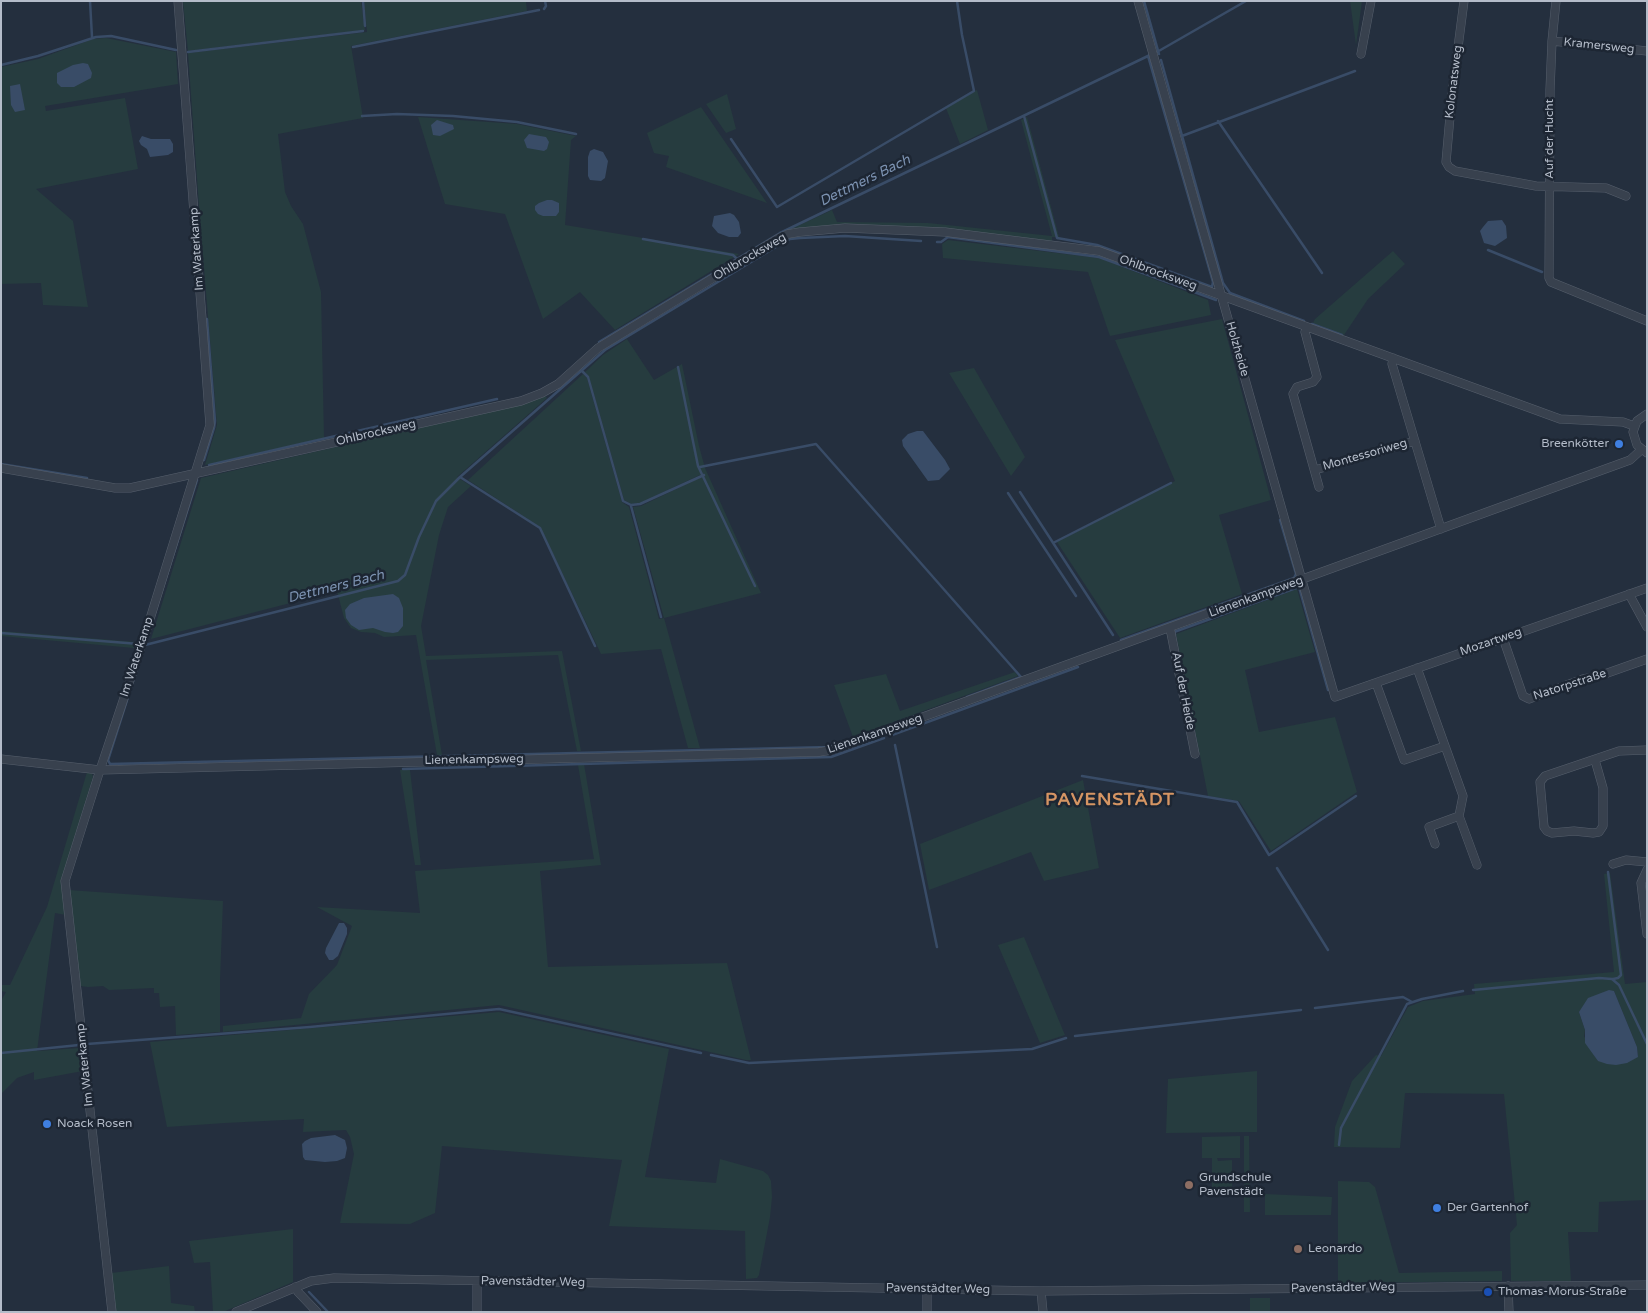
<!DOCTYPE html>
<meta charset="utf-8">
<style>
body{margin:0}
#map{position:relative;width:1648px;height:1313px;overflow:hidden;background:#242f3e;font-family:"Varela Round",sans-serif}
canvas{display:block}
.frame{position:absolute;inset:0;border:2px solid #b4bcc9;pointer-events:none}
</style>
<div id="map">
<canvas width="1648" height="1313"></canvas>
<div class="frame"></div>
</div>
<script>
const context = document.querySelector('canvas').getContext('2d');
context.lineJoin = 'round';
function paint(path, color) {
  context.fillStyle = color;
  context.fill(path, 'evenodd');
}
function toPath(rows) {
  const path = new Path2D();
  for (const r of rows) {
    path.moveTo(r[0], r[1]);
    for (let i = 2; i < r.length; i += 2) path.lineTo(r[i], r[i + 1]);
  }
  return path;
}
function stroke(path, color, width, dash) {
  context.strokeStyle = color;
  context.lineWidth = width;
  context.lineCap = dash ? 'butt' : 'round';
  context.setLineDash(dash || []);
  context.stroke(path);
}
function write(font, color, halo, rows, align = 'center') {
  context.font = font + ' "Varela Round",sans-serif';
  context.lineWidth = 5;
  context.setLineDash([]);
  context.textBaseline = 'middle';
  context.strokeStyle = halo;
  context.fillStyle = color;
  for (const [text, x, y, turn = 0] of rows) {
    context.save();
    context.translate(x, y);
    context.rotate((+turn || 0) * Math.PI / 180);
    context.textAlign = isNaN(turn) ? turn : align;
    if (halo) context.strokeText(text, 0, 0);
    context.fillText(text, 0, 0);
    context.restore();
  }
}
paint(toPath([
 [183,1,361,1,365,30,188,51],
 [364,1,530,1,526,2,527,11,351,46,363,118,278,134,285,192,291,206,303,224,321,292,324,438,205,465,217,425,200,220,188,53,367,32],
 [1350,1,1362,1,1356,45],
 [106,38,176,52,178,84,45,106,46,111,125,98,138,169,36,189,73,221,88,307,43,305,41,283,1,284,1,67,38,59,93,39],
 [977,90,988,130,960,144,946,108],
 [727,94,736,129,726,133,706,104],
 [701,107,767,203,666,167,669,156,654,153,647,133],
 [418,117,517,124,576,136,571,140,565,225,739,254,615,330,580,292,543,319,505,214,445,204],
 [1027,117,1059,237,1052,237,1052,241,946,229,794,231,793,228,832,210,837,222,928,223,1052,236,1021,120],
 [948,240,1099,258,1208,300,1211,315,1110,336,1088,272,943,258,942,244],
 [1393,251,1405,264,1368,299,1344,335,1313,323,1315,319],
 [1222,319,1271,500,1219,515,1242,594,1120,638,1057,542,1175,481,1115,340],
 [627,339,654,380,682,364,699,446,705,468,761,593,664,618,700,748,688,748,661,649,601,654,540,527,468,480,583,374,587,378,622,502,629,507,659,619,664,618,633,507,641,506,701,477,700,475,640,503,631,504,624,500,589,377,585,372,603,355],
 [974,368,1025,457,1011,476,949,373],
 [545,396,547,398,457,477,471,486,448,507,439,535,421,626,426,656,562,651,581,751,577,751,558,655,426,660,442,755,437,755,416,635,384,637,375,633,361,632,351,628,344,618,337,591,151,639,201,478,523,404],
 [1297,589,1315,652,1245,670,1259,732,1335,717,1357,792,1271,851,1239,801,1208,796,1176,634],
 [1,631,136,642,134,648,1,636],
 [1015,672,1018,676,853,737,834,685,886,674,900,711],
 [584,764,601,865,540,871,548,967,727,963,751,1060,746,1060,499,1005,223,1032,223,1026,301,1018,309,994,337,965,352,926,317,907,420,913,415,871,594,859,578,765],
 [400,770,410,770,421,865,415,865],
 [87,772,92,774,93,777,61,881,66,915,55,913,37,1051,80,1048,83,1071,34,1080,34,1072,17,1078,1,1094,1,1001,6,992,1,991,1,985,10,985,47,907],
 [1083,780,1099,868,1044,881,1031,852,929,890,920,844],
 [1610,873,1625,984,1647,982,1647,1200,1599,1202,1598,1232,1568,1232,1571,1281,1511,1281,1510,1233,1517,1225,1504,1094,1405,1093,1400,1148,1334,1147,1335,1127,1352,1081,1376,1055,1381,1056,1408,1007,1423,1001,1475,994,1474,984,1614,972,1604,874],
 [1614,991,1637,1047,1638,1057,1598,1061,1584,1036,1585,1030,1579,1012],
 [69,890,223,901,220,980,220,1032,176,1035,175,1006,160,1007,159,993,154,993,154,988,109,990,103,986,88,987,80,986],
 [1024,937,1065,1035,1040,1043,998,945],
 [499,1012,669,1049,645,1177,716,1183,720,1159,763,1171,768,1175,771,1181,772,1197,770,1217,759,1275,757,1278,746,1279,745,1231,609,1226,622,1160,442,1146,435,1213,410,1224,340,1223,354,1154,350,1137,346,1130,303,1132,304,1119,225,1123,167,1127,150,1042],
 [1257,1071,1257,1132,1166,1133,1168,1079],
 [1240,1136,1240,1158,1217,1158,1218,1161,1232,1160,1232,1193,1212,1193,1212,1158,1202,1158,1202,1137],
 [1244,1136,1249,1136,1250,1212,1244,1212],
 [1338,1181,1369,1182,1375,1187,1399,1273,1502,1271,1502,1281,1338,1283],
 [1265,1194,1332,1197,1331,1215,1265,1215],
 [293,1229,293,1282,223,1312,213,1312,210,1262,194,1263,189,1241],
 [169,1266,171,1303,194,1306,195,1312,116,1312,111,1273],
 [1250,1298,1270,1298,1270,1312,1250,1312]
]), '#263c3f');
paint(toPath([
 [83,63,88,64,92,73,91,78,74,87,61,87,57,83,57,73,73,65],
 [20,84,25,110,15,112,11,105,10,86],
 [437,120,453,125,454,129,440,136,433,135,431,125],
 [529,134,546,137,549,142,547,149,544,151,527,148,524,140],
 [142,136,151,139,170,139,173,144,173,152,168,155,150,157,147,149,141,145,139,141],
 [594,149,603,152,608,161,605,178,601,181,590,180,588,176,588,157,590,151],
 [547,200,552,200,559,203,559,212,556,216,543,216,538,214,535,210,535,206,539,203],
 [730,213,734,215,739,222,741,233,738,237,729,237,718,233,712,226,714,216],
 [1502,220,1506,226,1507,238,1495,246,1484,243,1480,231,1483,227,1488,221],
 [917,431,923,431,945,460,950,469,939,480,928,481,903,446,902,440,908,434],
 [393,594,399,598,403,608,403,626,398,632,393,633,385,632,373,628,359,630,351,625,346,618,345,610,350,604,364,598],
 [339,923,344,923,347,928,347,934,338,956,333,960,329,960,325,953,326,948],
 [1609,990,1614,991,1637,1047,1638,1057,1627,1063,1616,1065,1607,1064,1598,1061,1585,1043,1585,1030,1579,1012,1588,998],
 [335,1135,345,1140,347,1148,345,1158,337,1161,325,1162,305,1160,303,1157,302,1144,305,1141,311,1138]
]), '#394c67');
stroke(toPath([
 [90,1,92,37],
 [363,1,365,26],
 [1144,1,1159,54],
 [544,9,546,6,545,1],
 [353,47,539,10],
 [188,52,363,31],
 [1157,52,1246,1],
 [1161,60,1223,283,1230,293,1304,321],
 [1,65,38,56,96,37,111,36,176,50],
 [362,116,397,114,453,116,517,122,576,134],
 [1024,116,1057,238,1097,245,1212,287,1213,282,1148,56],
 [1218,121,1322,273],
 [1182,136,1355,71],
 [731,139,777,207,974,91,962,35,957,1],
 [643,239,733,255,736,258],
 [937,242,941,242,948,237,1099,257,1216,300],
 [1488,250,1542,272],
 [1312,324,1342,335],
 [599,342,780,233,1150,55],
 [678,367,698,466,755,586],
 [582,371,588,377,623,501,631,505,640,504,704,475],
 [204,460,214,428,215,421,207,319],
 [1,464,87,478],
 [209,465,497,399],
 [700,467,816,444,1021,677,967,697],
 [460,477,540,528,595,646],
 [197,480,108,760,110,764,829,747,848,740],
 [1020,492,1113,635],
 [1008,493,1076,596],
 [631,506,661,617],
 [1053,543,1171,483],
 [1,633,139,644],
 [1175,635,1174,632,1299,587,1328,690],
 [1121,640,1294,578,1296,574,1280,520],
 [145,645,398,581,405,575,419,537,436,501,460,477,605,350,781,244,790,239,800,238,845,236,921,241],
 [892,735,1078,667],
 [895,745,937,947],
 [403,769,831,757,884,738],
 [1082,776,1237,802,1269,855,1356,796],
 [1277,868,1328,950],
 [1608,872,1621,975,1618,978,1613,979],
 [1473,990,1599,978,1612,979,1619,985,1647,1044],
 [1315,1008,1403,997,1412,1002],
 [1075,1036,1301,1010],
 [87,1044,310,1027,499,1009,701,1053],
 [1,1053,79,1045],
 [711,1055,749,1063,1032,1049,1066,1038],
 [1339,1145,1341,1128,1407,1004,1422,999,1463,991],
 [309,1292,328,1312]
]), '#394c67', 2.5);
const street = toPath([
 [1138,1,1335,697,1647,588],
 [1464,1,1452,94,1446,162,1449,167,1455,171,1536,186,1606,188,1626,196],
 [1556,1,1552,41,1550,90,1549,278,1551,282,1647,321],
 [1552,41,1647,51],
 [1361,54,1371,1],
 [1307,327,1305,332,1317,377,1313,382,1297,387,1293,394,1319,487],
 [1393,358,1392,364,1441,529],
 [1647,414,1637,421,1633,432,1637,445,1647,453],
 [1,468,115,488,130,488,521,401,542,393,558,384,598,348,779,238,788,234,800,232,845,228,945,232,1099,251,1560,419,1623,422,1634,426],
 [1315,470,1415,441],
 [1629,594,1647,627],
 [1170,628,1195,754],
 [1503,638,1523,696,1529,699,1583,679,1599,676,1647,659],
 [1417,668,1463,796,1459,816,1429,827,1435,844],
 [1376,683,1404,760,1445,746],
 [1,759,100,770,819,752,832,750,1630,460,1641,450],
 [1595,760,1603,788,1603,826,1599,832,1593,833,1574,831,1552,833,1547,831,1544,827,1540,782,1545,776,1619,751,1647,750],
 [1459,816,1477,865],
 [1613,864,1626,860,1647,862],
 [1647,870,1641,883,1647,934],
 [477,1281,477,1312],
 [1508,1286,1509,1312],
 [295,1287,298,1292,317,1312],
 [1041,1291,1043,1312],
 [112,1312,65,881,100,770,145,635,210,425,178,1],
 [236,1312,311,1281,334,1278,1041,1291,1647,1285],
 [927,1312,927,1289]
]);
stroke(street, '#565f6c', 9);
stroke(street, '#38414e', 8);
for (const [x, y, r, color] of [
 [1619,444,5,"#3f7fe0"],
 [47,1124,5,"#3f7fe0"],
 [1189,1185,5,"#8d6e63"],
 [1437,1208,5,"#3f7fe0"],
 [1298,1249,5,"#8d6e63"],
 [1488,1292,5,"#1a4fb4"]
]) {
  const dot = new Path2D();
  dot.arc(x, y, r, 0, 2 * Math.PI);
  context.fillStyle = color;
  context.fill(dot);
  stroke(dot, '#1d2633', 2);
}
write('12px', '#b4bcc9', '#1d2633', [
 ["Kramersweg",1599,46,6],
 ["Kolonatsweg",1454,82,-83],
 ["Auf der Hucht",1550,139,-90],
 ["Im Waterkamp",197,249,-94],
 ["Ohlbrocksweg",750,257,-30],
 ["Ohlbrocksweg",1158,273,20],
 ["Holzheide",1237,349,74],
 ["Ohlbrocksweg",376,433,-13],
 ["Montessoriweg",1365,455,-16],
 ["Lienenkampsweg",1256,597,-20],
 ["Mozartweg",1491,642,-19],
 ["Im Waterkamp",137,657,-72],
 ["Natorpstraße",1570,685,-18],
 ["Auf der Heide",1183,691,79],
 ["Lienenkampsweg",875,734,-19],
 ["Lienenkampsweg",474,760,-1],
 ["Im Waterkamp",85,1065,-96],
 ["Pavenstädter Weg",533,1282,1],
 ["Pavenstädter Weg",1343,1288,-1],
 ["Pavenstädter Weg",938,1289,1]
]);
write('12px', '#b4bcc9', '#1d2633', [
 ["Breenkötter",1609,444,"right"],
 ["Noack Rosen",57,1124],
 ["Grundschule",1199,1178],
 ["Pavenstädt",1199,1192],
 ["Der Gartenhof",1447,1208],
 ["Leonardo",1308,1249],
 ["Thomas-Morus-Straße",1498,1292]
], 'left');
write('italic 14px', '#7c92b1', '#1d2633', [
 ["Dettmers Bach",865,181,-26],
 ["Dettmers Bach",336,587,-14]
]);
context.letterSpacing = '1px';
write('bold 18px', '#d59563', '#1d2633', [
 ["PAVENSTÄDT",1110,800]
]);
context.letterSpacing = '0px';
</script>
